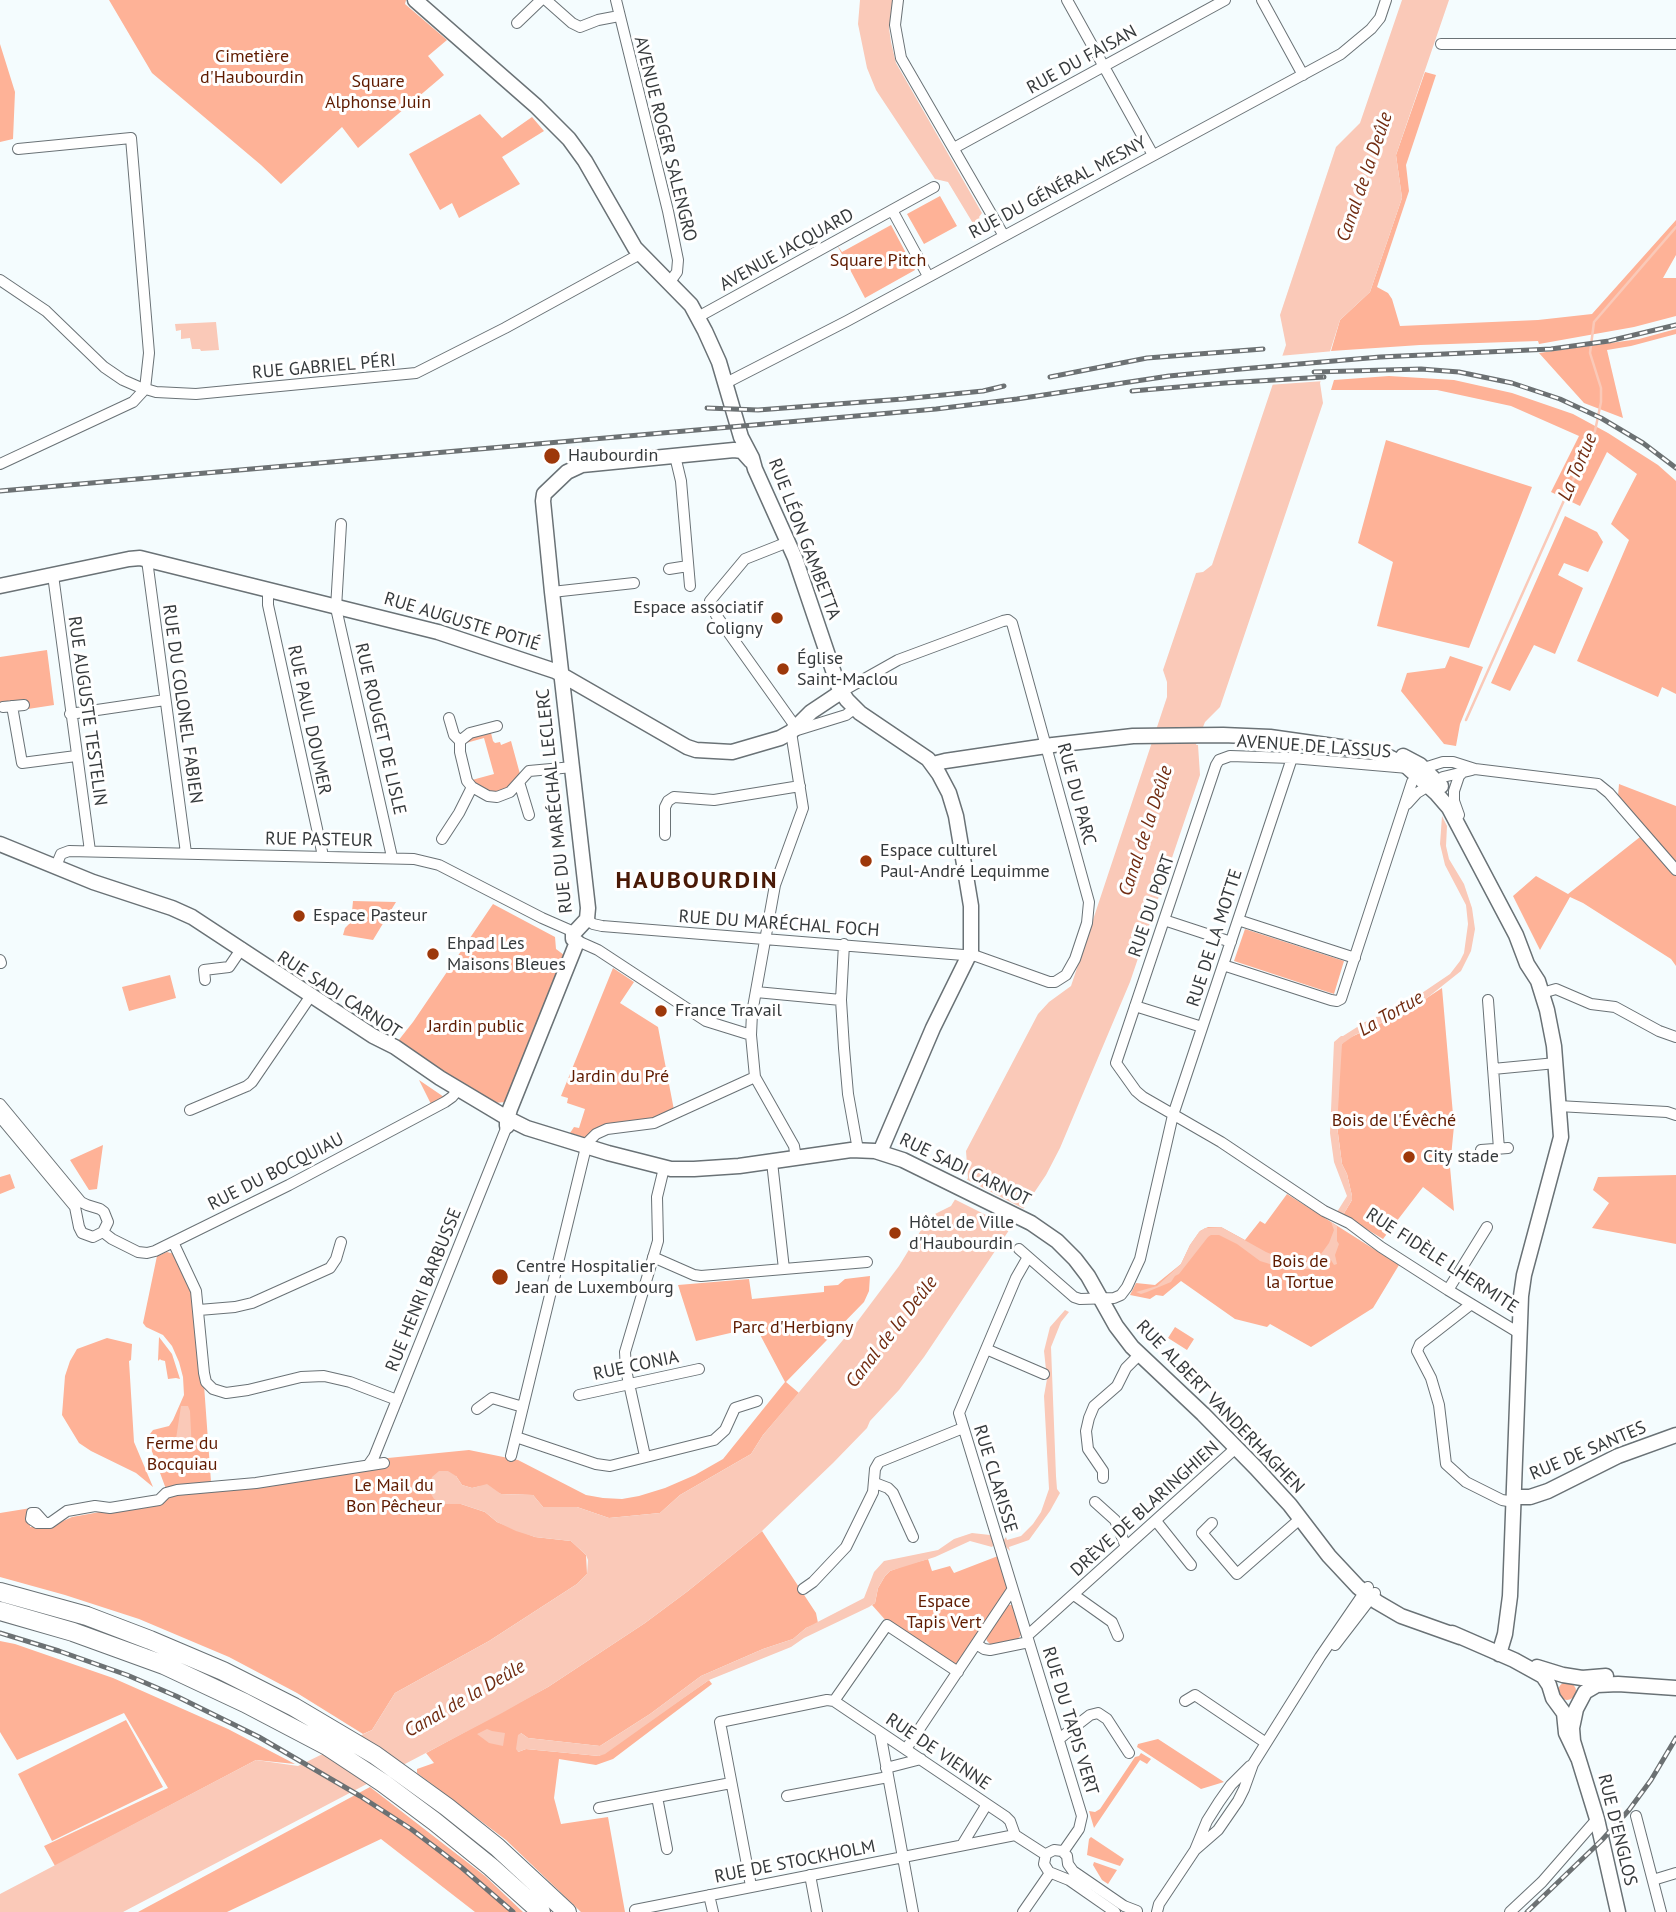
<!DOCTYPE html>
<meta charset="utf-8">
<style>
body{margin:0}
canvas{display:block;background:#f4fcfe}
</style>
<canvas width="1676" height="1912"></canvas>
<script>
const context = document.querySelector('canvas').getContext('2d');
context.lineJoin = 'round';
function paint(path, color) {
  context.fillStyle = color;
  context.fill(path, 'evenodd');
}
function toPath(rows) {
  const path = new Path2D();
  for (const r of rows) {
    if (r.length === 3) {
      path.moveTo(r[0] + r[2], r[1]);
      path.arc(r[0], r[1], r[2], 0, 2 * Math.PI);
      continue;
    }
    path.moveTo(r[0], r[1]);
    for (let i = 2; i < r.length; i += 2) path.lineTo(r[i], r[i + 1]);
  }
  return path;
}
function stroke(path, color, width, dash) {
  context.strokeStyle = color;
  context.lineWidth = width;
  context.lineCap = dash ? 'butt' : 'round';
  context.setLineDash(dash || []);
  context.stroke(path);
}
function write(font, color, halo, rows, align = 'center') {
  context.font = font + ' "PT Sans",sans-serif';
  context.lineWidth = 6;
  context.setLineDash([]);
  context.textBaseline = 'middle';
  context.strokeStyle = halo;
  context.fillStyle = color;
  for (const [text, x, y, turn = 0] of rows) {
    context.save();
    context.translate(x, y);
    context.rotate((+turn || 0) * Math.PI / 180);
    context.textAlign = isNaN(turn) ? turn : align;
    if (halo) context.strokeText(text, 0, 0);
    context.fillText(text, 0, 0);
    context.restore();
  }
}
paint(toPath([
 [109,0,406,0,405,4,447,40,428,56,444,75,358,148,342,127,281,184,261,165,152,73],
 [0,44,15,92,13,139,0,142],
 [1425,72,1436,75,1406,165,1409,191,1377,287,1388,293,1392,299,1400,326,1538,320,1592,314,1676,220,1676,255,1663,278,1676,278,1676,316,1634,327,1539,344,1538,341,1420,345,1331,351,1340,320,1370,292,1402,198,1396,155],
 [480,114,502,138,532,117,544,131,502,157,520,184,459,218,452,203,440,210,409,154],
 [940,196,957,226,924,244,907,214],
 [891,225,915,270,865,298,837,245,842,252],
 [1676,329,1676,334,1631,346,1607,350,1623,418,1584,403,1539,353,1639,339],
 [1389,376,1454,380,1512,393,1573,414,1608,433,1658,465,1676,481,1676,694,1662,687,1658,697,1577,661,1629,540,1611,524,1637,474,1607,452,1580,506,1551,492,1579,436,1511,406,1437,390,1331,390,1334,380],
 [1386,440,1532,487,1469,648,1377,626,1393,562,1358,543],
 [1565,516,1597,532,1603,542,1588,572,1564,563,1558,575,1583,588,1555,654,1534,645,1510,691,1491,683],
 [47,650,54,705,28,709,26,699,0,703,0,657],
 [1450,656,1483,667,1460,724,1456,746,1444,744,1401,691,1407,673,1445,668],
 [491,733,493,741,495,743,500,742,501,745,511,741,520,774,504,791,493,793,474,785,472,780,494,774,484,738,466,743,468,739],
 [1619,784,1676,806,1676,966,1671,959,1583,903,1570,897,1540,950,1513,896,1536,876,1568,894,1640,837,1644,827,1618,796],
 [353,901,396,902,373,940,343,935,345,928,351,922],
 [493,904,555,937,556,949,564,955,506,1102,494,1103,458,1082,398,1041,413,1022],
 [1245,929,1344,961,1334,994,1234,961],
 [613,968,634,982,620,1003,658,1027,674,1110,652,1120,632,1123,613,1123,597,1130,586,1138,570,1133,574,1127,579,1128,585,1109,567,1103,568,1098,561,1096],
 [170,975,176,998,129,1011,122,987],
 [1442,988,1454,1126,1450,1167,1454,1211,1423,1187,1383,1239,1343,1215,1352,1200,1352,1196,1347,1174,1342,1164,1337,1126,1340,1048,1343,1042,1349,1038,1407,1011],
 [419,1080,444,1097,431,1104],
 [103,1145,97,1189,89,1190,70,1160],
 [10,1174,15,1188,0,1194,0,1177],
 [1676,1175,1676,1244,1592,1228,1609,1203,1593,1190,1598,1177],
 [1287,1194,1399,1265,1373,1308,1311,1347,1270,1324,1267,1327,1235,1319,1181,1281,1163,1296,1156,1295,1150,1299,1130,1295,1136,1283,1155,1285,1181,1264,1190,1245,1200,1231,1208,1227,1221,1227,1245,1240,1260,1221,1265,1224],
 [167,1252,175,1254,193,1291,204,1385,211,1482,166,1489,147,1438,153,1430,169,1426,173,1420,184,1395,183,1377,179,1362,172,1346,163,1335,146,1327,143,1323,157,1256],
 [870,1276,869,1291,864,1302,786,1382,799,1393,763,1435,751,1454,680,1495,660,1513,609,1518,577,1507,543,1507,533,1495,501,1494,481,1486,472,1488,462,1485,456,1476,443,1504,461,1504,485,1512,497,1522,535,1537,571,1541,586,1555,587,1574,577,1584,489,1641,395,1693,372,1730,363,1734,297,1693,229,1657,139,1619,65,1595,0,1577,0,1513,31,1508,30,1527,52,1526,72,1517,161,1501,171,1493,369,1469,388,1458,469,1450,518,1460,586,1495,603,1498,622,1499,639,1496,665,1488,695,1475,723,1459,785,1382,756,1327,696,1341,678,1285,749,1279,752,1299,824,1292,824,1286,838,1285,845,1279],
 [1175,1327,1194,1339,1187,1350,1168,1338],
 [159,1337,172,1354,180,1379,176,1378,168,1379,165,1361,161,1360,160,1359,158,1361],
 [107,1338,132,1344,131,1360,129,1361,134,1442,153,1487,136,1473,91,1451,79,1443,62,1415,65,1376,70,1361,77,1349],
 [762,1531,816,1613,818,1623,806,1628,793,1639,763,1649,701,1676,650,1714,600,1746,528,1738,521,1733,518,1752,526,1749,599,1756,709,1680,712,1684,613,1759,596,1765,559,1759,554,1798,561,1824,608,1817,625,1912,581,1912,506,1840,417,1773,417,1769,434,1763,426,1753,548,1687,645,1623,688,1591],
 [998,1556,1009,1589,955,1666,888,1623,872,1605,875,1603,878,1588,885,1576,890,1571,906,1565,928,1559,932,1571,950,1566,954,1573],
 [1009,1605,1013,1605,1022,1631,1021,1635,1016,1641,996,1646,991,1645,987,1641,985,1635,1005,1606],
 [0,1641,15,1644,113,1678,228,1729,295,1764,256,1760,55,1866,44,1846,168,1788,124,1713,17,1760,0,1732],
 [1567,1691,9],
 [126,1720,163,1787,52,1841,18,1774],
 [1158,1739,1224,1782,1201,1789,1137,1747,1138,1744],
 [1141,1753,1151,1759,1147,1764,1140,1760,1094,1828,1089,1811,1095,1812,1100,1809,1135,1757,1139,1756],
 [370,1787,485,1876,523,1912,475,1912,381,1839,227,1912,138,1912],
 [1091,1837,1124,1859,1120,1866,1087,1855,1089,1839],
 [1094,1862,1117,1870,1108,1884,1102,1880,1093,1865]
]), '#feb297');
paint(toPath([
 [860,0,893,0,889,28,891,42,896,63,982,213,979,217,985,229,977,232,974,225,948,182,935,179,876,90,867,68,858,24],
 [1402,0,1449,0,1396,155,1402,198,1370,292,1340,320,1320,383,1323,403,1220,707,1205,722,1196,745,1198,745,1200,775,1130,982,1060,1148,1046,1175,924,1357,899,1390,870,1421,867,1428,833,1463,762,1531,688,1591,645,1623,548,1687,502,1713,123,1912,0,1912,0,1894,256,1760,298,1766,372,1730,395,1693,489,1641,577,1584,587,1574,588,1560,586,1555,571,1541,535,1537,516,1531,497,1522,485,1512,461,1504,443,1504,434,1499,428,1489,432,1477,439,1471,448,1471,456,1476,462,1485,472,1488,487,1484,501,1494,533,1495,543,1507,577,1507,609,1518,660,1513,680,1495,751,1454,763,1435,848,1334,899,1266,929,1217,951,1206,968,1178,966,1151,1038,1014,1049,1002,1071,986,1167,697,1167,682,1163,670,1196,573,1203,572,1212,565,1286,345,1280,315,1336,147,1360,123],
 [216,322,219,350,201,351,200,349,192,349,190,338,181,339,181,330,176,331,175,324],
 [1442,816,1447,826,1446,846,1449,859,1464,884,1472,908,1475,929,1471,951,1461,971,1427,998,1407,1011,1355,1035,1342,1044,1337,1126,1342,1164,1347,1174,1352,1196,1352,1200,1343,1215,1337,1212,1347,1196,1334,1162,1330,1133,1334,1042,1341,1036,1343,1036,1365,1022,1403,1005,1419,995,1450,974,1460,961,1464,953,1468,924,1466,905,1445,865,1440,844],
 [1331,1222,1337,1226,1337,1241,1339,1244,1335,1255,1337,1264,1334,1265,1331,1260,1322,1265,1310,1269,1286,1269,1260,1261,1237,1244,1219,1235,1211,1235,1208,1237,1179,1274,1175,1276,1171,1282,1147,1292,1141,1294,1136,1292,1157,1286,1181,1264,1190,1245,1199,1232,1205,1228,1221,1227,1266,1252,1288,1261,1305,1263,1321,1254,1329,1243,1334,1230],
 [1065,1310,1069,1312,1061,1322,1051,1347,1056,1476,1057,1489,1060,1493,1050,1511,1029,1540,1009,1547,1010,1551,1005,1546,1003,1541,1006,1537,1007,1540,1021,1536,1033,1524,1041,1512,1049,1489,1044,1396,1047,1379,1044,1351,1050,1327],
 [181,1406,188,1406,190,1411,192,1452,174,1452],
 [972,1533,990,1535,994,1538,995,1543,992,1547,970,1541,935,1557,890,1571,885,1576,878,1588,875,1603,869,1607,804,1638,791,1647,709,1680,605,1754,599,1756,526,1749,518,1752,516,1749,518,1735,521,1733,528,1738,600,1746,650,1714,701,1676,763,1649,793,1639,806,1628,864,1598,874,1572,884,1561,938,1550,954,1539],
 [487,1729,492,1731,505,1733,503,1746,489,1743,477,1734]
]), '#fac9b8');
paint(toPath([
 [1334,351,1324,381,1268,385,1279,356],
 [964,1178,1026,1210,1014,1229,952,1198]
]), '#f4fcfe');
stroke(toPath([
 [1466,720,1595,431,1601,402,1601,388,1590,353,1594,322,1676,227]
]), '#fac9b8', 2.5);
const street = toPath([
 [546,0,572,23,580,27,598,20,619,16],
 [616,0,668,211,678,260,677,272,669,283],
 [898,0,895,25,901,58,1004,236],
 [1067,0,1153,155],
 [1262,0,1303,75],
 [517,23,541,0],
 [1441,44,1676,44],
 [954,148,1225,0],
 [18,149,131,138,149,353,145,389],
 [892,210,928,276],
 [0,280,46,311,104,367,123,380,139,387,156,392,196,394,416,373,505,328,640,254],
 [698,317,934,187],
 [726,383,847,321,1341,54,1371,29,1380,18,1386,0],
 [675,456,681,481,690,586],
 [0,464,133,402,145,389],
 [341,524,336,608,392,857],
 [788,542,745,559,710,601,716,615,795,726],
 [147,560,186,853],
 [669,569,688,566],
 [53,575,90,851],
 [268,590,268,605,323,856],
 [552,592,634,583],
 [12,706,22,763,76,756],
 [3,707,24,705],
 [70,714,165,700],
 [449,718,454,735,460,741],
 [1408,768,1292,758,1230,756,1219,760,1216,765,1116,1063,1136,1091,1143,1097,1221,1142,1324,1211,1349,1223,1381,1247,1448,1290,1519,1333],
 [519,782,529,815],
 [472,787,488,796,497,797,510,792,529,771,573,767],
 [1407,804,1417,793,1443,777,1472,770],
 [1459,815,1454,801,1454,791,1459,776,1464,771],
 [665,835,665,807,668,801,674,797,714,800,800,786],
 [442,839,459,813,472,787,467,781,460,752,460,741,470,733,497,726],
 [56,866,61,854,69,851,414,859,439,865,542,918,574,932],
 [587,919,593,924,602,926,976,956,1049,982,1055,982,1066,975,1075,959,1087,923,1089,902,1012,623,1008,620,1003,621,898,660,841,692],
 [1164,920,1231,942],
 [1238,920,1355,958],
 [580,942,598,950,706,1021,751,1035],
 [844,944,841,1000,844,1048,848,1094,858,1150],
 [0,960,1,963],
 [1223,965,1331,1000,1337,1001,1341,999,1412,782,1424,768,1443,762,1453,762,1475,769,1598,784,1609,793,1676,870],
 [205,980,204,970,229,967,242,948],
 [756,992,841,1000],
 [1542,993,1556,989,1591,1004,1615,1007,1659,1031,1676,1037],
 [1488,1000,1499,1149],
 [1135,1006,1202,1027],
 [1493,1069,1556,1063],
 [0,1104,81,1202,87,1205,100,1209,104,1212,108,1222,103,1232,93,1237,82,1233,79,1227,75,1207,0,1117],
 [1558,1106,1667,1112,1676,1115],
 [190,1110,247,1086,252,1082,312,994],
 [1481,1150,1508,1148],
 [796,1158,794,1146,755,1077,751,1035,752,1013,775,885,803,808,791,732,846,715,855,708],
 [772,1162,784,1269],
 [103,1232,112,1239,138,1252,147,1253,155,1251,289,1185,445,1102,452,1097,458,1090],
 [173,1242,196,1291,204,1373,206,1382,213,1389,226,1393,248,1390,301,1377,324,1376,350,1382,397,1400],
 [1019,1249,1074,1297,1080,1299,1114,1298,1121,1295,1127,1287,1140,1259,1173,1115,1292,758],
 [653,1257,694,1275,701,1276,867,1262],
 [1028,1257,1016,1278,959,1413,1082,1816,1079,1829,1063,1852],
 [1448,1290,1487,1227],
 [1470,1305,1420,1344,1417,1351,1431,1378,1439,1405,1446,1464,1466,1482,1502,1500,1514,1502],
 [199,1310,235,1307,252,1303,330,1268,336,1259,341,1242],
 [986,1349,1044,1374],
 [579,1395,699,1369],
 [477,1409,492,1398,523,1407],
 [516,1437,596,1464,610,1466,714,1440,725,1430,735,1408,757,1401],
 [511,1456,587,1143,596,1134,607,1129,654,1123,755,1077],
 [645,1456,626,1370,625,1352,658,1241,657,1197,664,1168],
 [369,1464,374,1457,507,1126],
 [1103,1478,1103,1471,1088,1449,1086,1431,1089,1418,1094,1406,1117,1386,1126,1368,1139,1355],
 [875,1483,888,1488,893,1493,913,1537],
 [1095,1502,1115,1520,1126,1547],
 [1156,1521,1191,1565],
 [45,1523,36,1513,32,1513,31,1519,37,1523,50,1523,67,1511,95,1506,110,1508,159,1500,166,1493,177,1490,256,1483,384,1463],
 [1212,1523,1202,1533,1237,1574,1301,1518],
 [803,1589,813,1582,846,1547,873,1492,875,1469,879,1462,963,1428],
 [1074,1595,1112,1622,1118,1636],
 [1027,1636,1237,1447],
 [976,1644,984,1649,990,1650,1029,1642],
 [1335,1645,1375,1593],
 [834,1701,1006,1817,1010,1821,1015,1835],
 [1185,1701,1195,1695,1266,1743],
 [880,1732,913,1912],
 [1059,1739,1090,1715,1098,1713,1107,1719,1129,1753],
 [906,1749,1012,1590],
 [886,1768,921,1759],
 [787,1796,888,1777],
 [657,1797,667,1849],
 [599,1808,731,1783],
 [1636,1816,1661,1912],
 [1015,1835,1046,1855],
 [962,1845,987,1804],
 [1195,1850,1218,1830,1238,1801,1244,1789,1253,1764,1320,1657,1368,1587],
 [810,1875,817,1912],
 [1653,1880,1676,1873],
 [751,1886,720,1722,827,1700,834,1701,887,1625,958,1672],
 [709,1895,713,1912],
 [635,1910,1015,1835],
 [1023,1912,1050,1873],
 [1115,1912,1069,1880,1049,1872,1044,1864,1046,1854,1054,1850,1062,1851,1067,1856,1068,1864,1073,1871,1124,1906,1137,1911],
 [1157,1912,1159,1904,1195,1850,1207,1821,1219,1802,1231,1785,1250,1766],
 [1510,1912,1542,1882,1597,1819]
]);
const secondary = toPath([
 [415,0,536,106,569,139,585,161,635,248,691,305,705,331,719,362,741,437,752,458,755,469,795,558,839,688,847,700,860,713,928,759,939,774,949,793,956,816,971,906,971,951,933,1028,880,1152],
 [0,586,129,559,140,558,438,632,555,671,687,747,696,750,732,752,780,738,791,732,811,712,841,692],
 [1368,751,1391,758,1405,765,1436,793,1449,808,1516,935,1527,964,1538,981,1547,1010,1554,1046,1561,1137,1524,1275,1521,1296,1510,1596,1505,1634,1499,1654],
 [1403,756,1420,765,1441,786],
 [933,764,945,761,1053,745,1133,736,1223,735,1270,737,1376,752],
 [0,844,93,882,172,908,192,917,373,1036,395,1047,440,1078,507,1118,527,1128,608,1153,671,1169,694,1169,739,1166,851,1150,875,1151,903,1160,1031,1223,1057,1241,1075,1259,1088,1276,1116,1326,1132,1347,1203,1414,1256,1468,1290,1505,1329,1556,1358,1587,1377,1602,1401,1616,1460,1637],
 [577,942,573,939,573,934,587,919,588,908,552,592,543,501,544,494,567,472,582,465,734,450,742,451,751,461],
 [507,1126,507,1120,510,1109,577,942],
 [1514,1497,1530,1497,1548,1491,1618,1456,1676,1435],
 [1452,1633,1514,1660,1543,1676,1549,1685,1553,1698,1564,1713,1566,1733,1578,1758],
 [1537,1667,1563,1675,1582,1678,1606,1676],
 [1618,1912,1597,1819,1573,1741,1572,1728,1576,1709,1585,1692,1597,1685,1618,1684,1676,1688]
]);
const highway = toPath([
 [0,1592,87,1616,150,1640,223,1671,294,1707,375,1755,447,1807,497,1847,567,1912],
 [0,1611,73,1632,164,1665,245,1703,327,1746,383,1783,434,1821,491,1867,541,1912]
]);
stroke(street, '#6a7276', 12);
stroke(secondary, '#6a7276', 17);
stroke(highway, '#6a7276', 20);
stroke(street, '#fff', 10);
stroke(secondary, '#fff', 14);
stroke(highway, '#fff', 18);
const rail = toPath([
 [1314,372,1421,369,1459,372,1512,383,1560,399,1601,418,1643,443,1676,468],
 [1050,377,1147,358,1263,349],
 [1132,391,1225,383,1324,377],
 [707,408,758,410,903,399,983,391,1004,386],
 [0,491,936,409,1017,399,1169,376,1241,369,1380,357,1551,349,1609,341,1676,325],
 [0,1633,59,1651,127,1675,176,1696,259,1737,360,1796,411,1829,461,1867,513,1912],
 [1527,1912,1602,1840,1629,1810,1651,1780,1676,1738]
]);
stroke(rail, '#6c7173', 5);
stroke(rail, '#fff', 2.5, [8]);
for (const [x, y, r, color] of [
 [552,456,9,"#9d380a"],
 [777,618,7,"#9d380a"],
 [783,669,7,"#9d380a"],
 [866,861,7,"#9d380a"],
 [299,916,7,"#9d380a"],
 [433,954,7,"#9d380a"],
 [661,1011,7,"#9d380a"],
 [1409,1157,7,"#9d380a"],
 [895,1233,7,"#9d380a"],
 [500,1277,9,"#9d380a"]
]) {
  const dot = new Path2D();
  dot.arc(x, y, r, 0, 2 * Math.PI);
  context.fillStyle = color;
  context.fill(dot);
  stroke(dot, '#fff', 2.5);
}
write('18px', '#5f1b00', '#fff', [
 ["Cimetière",252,57],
 ["d'Haubourdin",252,78],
 ["Square",378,82],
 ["Alphonse Juin",378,103],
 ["Square Pitch",878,261],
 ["Jardin public",476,1027],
 ["Jardin du Pré",620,1077],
 ["Bois de l'Évêché",1394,1121],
 ["Bois de",1300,1262],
 ["la Tortue",1300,1283],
 ["Parc d'Herbigny",793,1328],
 ["Ferme du",182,1444],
 ["Bocquiau",182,1465],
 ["Le Mail du",394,1486],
 ["Bon Pêcheur",394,1507],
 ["Espace",944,1602],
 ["Tapis Vert",944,1623]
]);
write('18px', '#363a3c', '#fff', [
 ["RUE DU FAISAN",1082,60,-29],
 ["AVENUE ROGER SALENGRO",665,139,76],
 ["RUE DU GÉNÉRAL MESNY",1058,188,-28],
 ["AVENUE JACQUARD",787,250,-29],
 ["RUE GABRIEL PÉRI",324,367,-5],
 ["RUE LÉON GAMBETTA",804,539,69],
 ["RUE AUGUSTE POTIÉ",462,622,17],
 ["RUE DU COLONEL FABIEN",182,704,82],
 ["RUE AUGUSTE TESTELIN",87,711,82],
 ["RUE PAUL DOUMER",309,720,78],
 ["RUE ROUGET DE LISLE",380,729,77],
 ["AVENUE DE LASSUS",1314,747,4],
 ["RUE DU PARC",1076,794,75],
 ["RUE DU MARÉCHAL LECLERC",555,801,-96],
 ["RUE PASTEUR",319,840,1],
 ["RUE DU PORT",1152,906,-71],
 ["RUE DU MARÉCHAL FOCH",779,924,4],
 ["RUE DE LA MOTTE",1215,938,-72],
 ["RUE SADI CARNOT",339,995,33],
 ["RUE SADI CARNOT",965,1170,26],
 ["RUE DU BOCQUIAU",276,1172,-27],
 ["RUE FIDÈLE LHERMITE",1442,1261,33],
 ["RUE HENRI BARBUSSE",424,1290,-68],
 ["RUE CONIA",636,1366,-12],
 ["RUE ALBERT VANDERHAGHEN",1220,1407,46],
 ["RUE DE SANTES",1588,1451,-23],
 ["RUE CLARISSE",995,1479,73],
 ["DRÈVE DE BLARINGHIEN",1145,1509,-42],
 ["RUE DU TAPIS VERT",1070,1721,73],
 ["RUE DE VIENNE",938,1752,34],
 ["RUE D'ENGLOS",1617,1830,76],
 ["RUE DE STOCKHOLM",795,1862,-11]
]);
write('18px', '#363a3c', '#fff', [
 ["Haubourdin",568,456],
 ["Espace associatif",763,608,"right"],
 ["Coligny",763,629,"right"],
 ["Église",797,659],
 ["Saint-Maclou",797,680],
 ["Espace culturel",880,851],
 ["Paul-André Lequimme",880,872],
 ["Espace Pasteur",313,916],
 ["Ehpad Les",447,944],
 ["Maisons Bleues",447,965],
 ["France Travail",675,1011],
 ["City stade",1423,1157],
 ["Hôtel de Ville",909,1223],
 ["d'Haubourdin",909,1244],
 ["Centre Hospitalier",516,1267],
 ["Jean de Luxembourg",516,1288]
], 'left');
write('italic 19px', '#712c11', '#fff', [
 ["Canal de la Deûle",1365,177,-71],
 ["La Tortue",1578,467,-67],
 ["Canal de la Deûle",1146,831,-72],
 ["La Tortue",1391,1014,-30],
 ["Canal de la Deûle",892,1332,-52],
 ["Canal de la Deûle",465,1699,-30]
]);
context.letterSpacing = '2px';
write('bold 24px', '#4a1906', '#fff', [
 ["HAUBOURDIN",697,881]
]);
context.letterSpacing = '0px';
</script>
